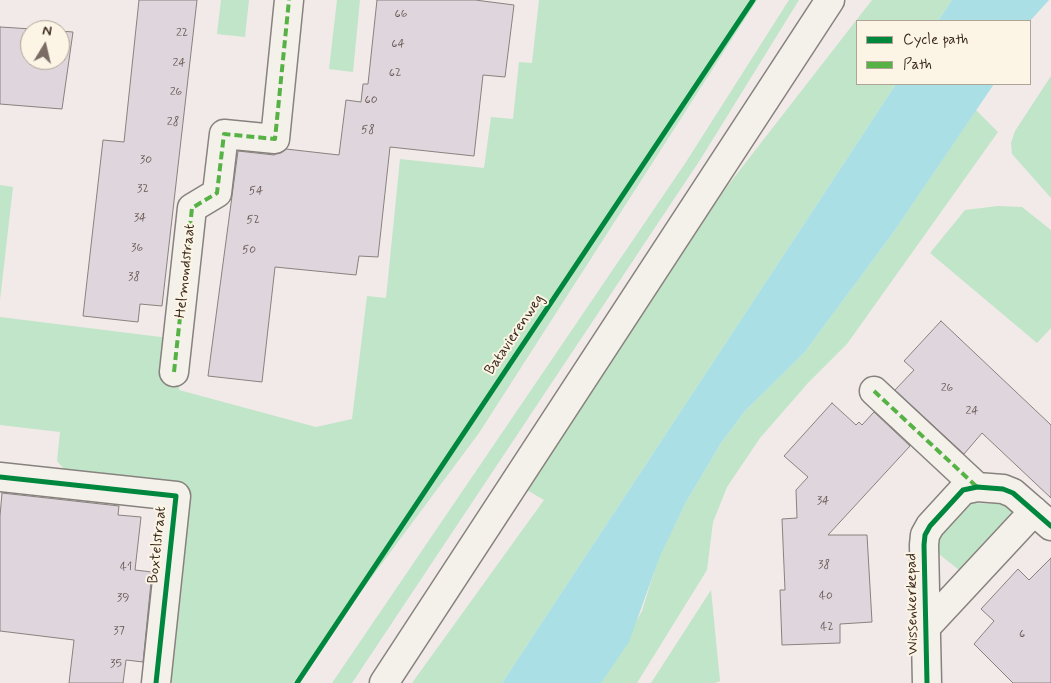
<!DOCTYPE html>
<style>
body{margin:0}
#map{position:relative;width:1051px;height:683px;overflow:hidden;background:#f1eae8;font-family:Mynerve,sans-serif}
canvas{display:block}
.legend{position:absolute;left:856px;top:20px;width:175px;height:65px;box-sizing:border-box;background:#fcf5e5;border:1px solid #afa495;margin:0;padding:6px 9px;list-style:none;font-size:15px;color:#3b2a1e}
.legend li{display:flex;align-items:center;gap:10px;height:25px}
.legend b{width:25px;border:1px solid #afa495}
.north{position:absolute;left:20px;top:20px;width:50px;height:50px;box-sizing:border-box;background:#fcf5e5;border:1px solid #afa495;border-radius:50%;rotate:9deg;font-size:14px;font-weight:700;line-height:20px;text-align:center;color:#3b2a1e}
.north::after{content:'';display:block;margin:auto;width:18px;height:22px;background:#7b6d65;clip-path:polygon(50% 0,100% 100%,50% 72%,0 100%)}
</style>
<div id="map">
<canvas width="1051" height="683"></canvas>
<ul class="legend">
<li><b style="height:6px;background:#00873e"></b>Cycle path</li>
<li><b style="height:6px;background:#57b245"></b>Path</li>
</ul>
<div class="north">N</div>
</div>
<script>
const context = document.querySelector('canvas').getContext('2d');
context.lineJoin = 'round';
function paint(path, color) {
  context.fillStyle = color;
  context.fill(path, 'evenodd');
}
function toPath(rows) {
  const path = new Path2D();
  for (const r of rows) {
    path.moveTo(r[0], r[1]);
    for (let i = 2; i < r.length; i += 2) path.lineTo(r[i], r[i + 1]);
  }
  return path;
}
function stroke(path, color, width, dash) {
  context.strokeStyle = color;
  context.lineWidth = width;
  context.lineCap = dash ? 'butt' : 'round';
  context.setLineDash(dash || []);
  context.stroke(path);
}
function write(font, color, halo, rows, align = 'center') {
  context.font = font + ' Mynerve,sans-serif';
  context.lineWidth = 4;
  context.setLineDash([]);
  context.textBaseline = 'middle';
  context.strokeStyle = halo;
  context.fillStyle = color;
  for (const [text, x, y, turn = 0] of rows) {
    context.save();
    context.translate(x, y);
    context.rotate((+turn || 0) * Math.PI / 180);
    context.textAlign = isNaN(turn) ? turn : align;
    if (halo) context.strokeText(text, 0, 0);
    context.fillText(text, 0, 0);
    context.restore();
  }
}
paint(toPath([
 [221,0,249,0,245,37,217,34],
 [337,0,360,0,353,72,329,69],
 [539,0,757,0,479,433,293,683,173,683,161,677,185,489,71,477,57,461,60,432,0,425,0,317,185,340,179,390,316,427,352,419,367,296,386,298,400,159,484,168,491,117,513,119,519,62,532,63],
 [789,0,799,0,700,160,352,683,332,683,686,162],
 [872,0,952,0,938,21,857,21,857,84,896,84,502,683,412,683,544,500,527,490,722,193],
 [1051,76,1051,198,1012,154,1011,143,1015,131],
 [976,110,998,132,847,344,808,383,760,438,727,487,713,522,707,570,637,683,601,683,642,611,659,556,685,504,721,443,745,411,804,353,893,233],
 [0,185,13,187,0,300],
 [998,206,1022,207,1051,230,1051,328,1037,343,930,253,965,210],
 [972,503,1005,504,1013,511,959,570,939,554,938,539],
 [711,590,720,681,715,683,651,683]
]), '#c1e5c8');
paint(toPath([
 [952,0,1049,0,1030,21,938,21],
 [896,84,994,84,893,233,804,353,745,411,721,443,685,504,660,556,629,642,601,683,502,683]
]), '#aae0e5');
const building = toPath([
 [139,0,197,0,162,306,140,304,138,322,83,316,103,140,124,142,139,0],
 [377,0,475,0,514,5,505,77,483,75,474,156,390,147,378,257,359,256,356,275,275,267,262,382,208,376,238,151,274,155,286,149,339,155,346,100,361,102,363,84,368,84,377,0],
 [0,27,48,30,30,30,30,60,60,60,60,31,73,32,62,109,0,104,0,27],
 [941,321,1051,425,1051,498,982,433,964,454,895,390,914,370,904,361,941,321],
 [832,403,856,425,859,422,862,425,874,412,910,446,828,535,867,535,872,622,840,624,840,643,782,645,780,590,785,590,782,519,797,518,796,490,808,477,784,456,832,403],
 [2,493,119,506,118,515,141,517,135,570,152,572,143,662,126,660,123,683,69,683,74,640,0,631,0,516,2,493],
 [1051,558,1051,683,1013,683,974,644,994,621,981,609,1018,569,1029,580,1051,558]
]);
paint(building, '#dfd5dd');
stroke(building, '#88827e', 1);
const street = toPath([
 [174,372,192,208,217,193,224,134,275,139,289,0],
 [874,391,977,487],
 [0,477,176,496,156,683],
 [927,626,1034,511],
 [927,683,924,545,925,535,930,526,963,490,977,487,1003,489,1013,493,1051,526]
]);
const secondary = toPath([
 [384,683,830,0]
]);
stroke(street, '#88827e', 31);
stroke(secondary, '#88827e', 31);
stroke(street, '#f4f1eb', 28);
stroke(secondary, '#f4f1eb', 28);
stroke(toPath([
 [174,372,192,208,217,193,224,134,275,139,289,0],
 [874,391,977,487]
]), '#57b245', 4, [8, 4]);
stroke(toPath([
 [0,477,176,496,156,683],
 [297,683,753,0],
 [927,683,924,545,925,535,930,526,963,490,977,487,1003,489,1013,493,1051,526]
]), '#00873e', 5);
write('12px', '#64554e', null, [
 ["66",401,14],
 ["22",182,33],
 ["64",398,44],
 ["24",179,63],
 ["62",395,73],
 ["26",176,92],
 ["60",371,100],
 ["28",173,122],
 ["58",368,130],
 ["30",146,160],
 ["32",143,189],
 ["54",256,191],
 ["34",140,218],
 ["52",253,220],
 ["36",137,248],
 ["50",249,250],
 ["38",134,277],
 ["26",947,388],
 ["24",972,411],
 ["34",823,501],
 ["38",824,565],
 ["41",126,567],
 ["40",826,596],
 ["39",123,598],
 ["42",827,627],
 ["37",119,631],
 ["6",1022,634],
 ["35",116,664]
]);
write('15px', '#3b2a1e', '#fcf5e5', [
 ["Helmondstraat",186,271,-84],
 ["Batavierenweg",515,335,-56],
 ["Boxtelstraat",158,545,-84],
 ["Wissenkerkepad",913,604,-91]
]);
</script>
